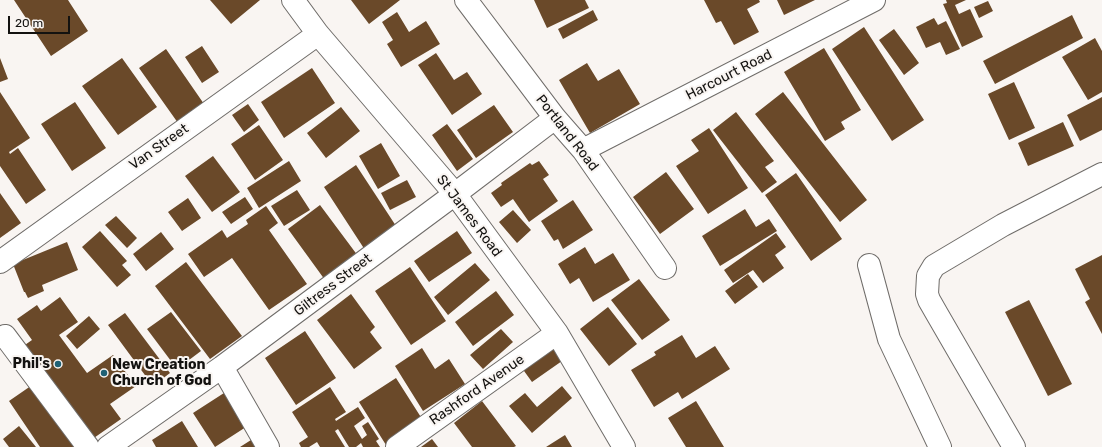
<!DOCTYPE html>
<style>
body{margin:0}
#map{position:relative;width:1102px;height:447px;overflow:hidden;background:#f9f5f2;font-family:Rubik,sans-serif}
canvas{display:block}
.scale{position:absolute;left:8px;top:16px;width:62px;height:18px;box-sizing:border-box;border:2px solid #131210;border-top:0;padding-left:5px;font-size:12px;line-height:14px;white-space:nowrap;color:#131210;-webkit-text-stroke:3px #f9f5f2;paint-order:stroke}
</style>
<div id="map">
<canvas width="1102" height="447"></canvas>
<div class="scale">20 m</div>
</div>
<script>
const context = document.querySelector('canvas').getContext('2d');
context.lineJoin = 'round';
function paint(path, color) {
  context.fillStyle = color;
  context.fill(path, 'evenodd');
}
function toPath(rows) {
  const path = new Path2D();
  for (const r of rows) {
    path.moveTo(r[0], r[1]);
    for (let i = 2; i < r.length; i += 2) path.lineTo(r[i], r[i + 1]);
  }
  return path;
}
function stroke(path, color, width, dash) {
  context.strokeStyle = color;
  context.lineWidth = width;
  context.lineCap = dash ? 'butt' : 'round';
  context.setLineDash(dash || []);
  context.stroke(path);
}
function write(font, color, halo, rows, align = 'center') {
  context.font = font + ' Rubik,sans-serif';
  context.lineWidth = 4;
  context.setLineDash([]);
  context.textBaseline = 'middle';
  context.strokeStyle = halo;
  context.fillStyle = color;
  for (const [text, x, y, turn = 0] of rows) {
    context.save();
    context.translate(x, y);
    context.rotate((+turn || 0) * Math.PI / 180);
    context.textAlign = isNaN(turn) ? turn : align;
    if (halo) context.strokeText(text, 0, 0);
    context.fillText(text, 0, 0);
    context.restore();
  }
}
paint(toPath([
 [14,0,68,0,88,31,51,56],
 [210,0,260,0,231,24],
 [351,0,400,0,369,24],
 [534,0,585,0,589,8,547,28],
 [704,0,759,0,760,2,747,9,759,32,734,45,721,21,716,23],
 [777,0,815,0,784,15],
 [946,0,966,0,955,5,959,14,970,9,983,37,962,47,943,4,947,3],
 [988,1,993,11,979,18,974,7],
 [593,10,598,20,563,39,558,29],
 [397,12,409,32,426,21,440,44,401,67,387,44,393,40,382,22],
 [1072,15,1083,38,995,84,983,61],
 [934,18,938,25,946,21,960,49,946,55,940,42,926,48,916,27],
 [864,27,924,120,892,141,832,49],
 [894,29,919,63,904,75,879,40],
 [1095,38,1102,51,1102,92,1088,100,1062,57],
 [202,46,219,72,202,83,185,57],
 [824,48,861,110,841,122,845,129,825,141,784,72],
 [166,49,204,104,178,123,139,68],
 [436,53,454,80,467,72,482,94,452,115,418,65],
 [0,58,8,79,0,82],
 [122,58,157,107,118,135,82,86],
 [587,63,598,81,619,69,640,104,590,133,559,80],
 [312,68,335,103,284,138,261,102],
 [1014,82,1035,128,1009,140,988,94],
 [0,92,30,138,9,152,10,154,18,148,46,190,26,204,0,166],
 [783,92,867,200,840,222,755,114],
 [1102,97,1102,130,1080,141,1067,115],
 [75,102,106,148,72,171,41,124],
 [248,104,259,120,244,132,232,115],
 [494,105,513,132,476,158,457,130],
 [341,107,360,131,326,158,307,133],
 [736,112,774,161,765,167,777,182,762,193,713,130],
 [1063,122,1074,146,1028,166,1018,143],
 [447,124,473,159,457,171,432,135],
 [259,125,283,160,255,180,231,144],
 [709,128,748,188,708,214,676,166,699,151,691,140],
 [381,143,400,176,378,189,359,156],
 [213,156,240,192,212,212,185,176],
 [289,161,301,181,259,208,247,188],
 [539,161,549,175,543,179,558,201,529,222,513,199,501,207,491,193,502,185,501,183,530,163,532,165],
 [356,165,398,229,365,250,324,187],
 [666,172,694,209,660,234,633,197],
 [796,173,842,239,811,261,765,195],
 [407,180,416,197,390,210,381,193],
 [297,190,310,210,284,226,271,206],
 [0,193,21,223,0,238],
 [245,197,253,209,231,224,222,212],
 [188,198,201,218,182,231,168,212],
 [573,200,593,230,563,249,558,239,554,241,541,221],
 [320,205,358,256,325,280,288,229],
 [266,206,278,223,269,230,307,284,269,310,232,258,204,277,188,254,222,230,227,238,248,224,246,220],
 [745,209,756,227,769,219,777,231,720,266,702,236],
 [513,210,531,230,517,243,499,222],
 [116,216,137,238,127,248,105,225],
 [100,231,127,261,122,265,131,275,117,287,82,247],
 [457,231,472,253,429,282,414,261],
 [161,232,174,249,146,271,133,254],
 [776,233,786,247,775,255,784,268,763,283,753,270,733,283,724,270],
 [67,242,78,270,42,285,44,291,28,298,25,292,24,292,13,264],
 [585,247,595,264,613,253,630,280,593,302,579,278,570,284,558,264],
 [1102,255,1102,334,1085,302,1090,299,1075,269],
 [186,262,242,336,210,359,155,286],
 [475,263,490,280,448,315,434,297],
 [410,267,446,321,411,345,375,291],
 [748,274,758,287,735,304,725,291],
 [639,279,670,320,642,340,611,300],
 [496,291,514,315,473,346,455,322],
 [351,294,375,327,370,332,382,348,354,369,317,320],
 [60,297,78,322,59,335,87,373,113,355,136,386,110,404,121,419,91,440,22,347,32,340,17,319,37,305,41,311],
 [1029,300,1072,384,1048,396,1005,312],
 [608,307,637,344,609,366,580,329],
 [171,312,201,351,177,369,147,329],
 [125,313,170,373,153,386,108,325],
 [89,316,100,329,77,349,66,336],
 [501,329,513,342,483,369,470,355],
 [305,331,336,378,296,405,265,358],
 [682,335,696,358,715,346,730,369,682,399,678,392,654,407,631,370,656,355,654,352],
 [550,343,562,361,532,382,519,364],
 [422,348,435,369,449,359,465,384,423,411,395,366],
 [396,378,424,422,386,445,359,402],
 [38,381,76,447,40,447,9,401],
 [562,386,572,398,532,433,509,406,525,393,537,407],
 [330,387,346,412,335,419,336,421,358,407,365,418,354,426,362,439,367,435,362,426,368,422,379,439,376,441,380,447,363,447,361,443,356,447,349,447,338,429,335,431,345,447,320,447,317,442,309,447,301,447,299,443,308,437,292,412],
 [224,393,246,427,215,447,193,413],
 [482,401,516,446,514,447,472,447,454,423],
 [696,401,724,447,686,447,668,418],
 [182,421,198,447,156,447,152,440],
 [19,426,36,447,9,447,3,439],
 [565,435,572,447,546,447],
 [432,439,438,447,421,447],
 [251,440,256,447,240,447]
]), '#6a4929');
const minor = toPath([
 [293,0,318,34,455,194,557,333,624,447],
 [466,0,555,118,583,150,665,268],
 [583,150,874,0],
 [0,262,318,34],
 [869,265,889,339,940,447],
 [5,336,88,447],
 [222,367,268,447],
 [108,447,222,367,455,194,555,118],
 [397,447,557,333],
 [1014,447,937,314,929,300,927,294,928,276,934,266,1003,225,1102,174]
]);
stroke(minor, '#6f6c69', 24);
stroke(minor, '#fff', 22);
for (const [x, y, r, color] of [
 [58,364,4,"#1f6175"],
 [104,373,4,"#1f6175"]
]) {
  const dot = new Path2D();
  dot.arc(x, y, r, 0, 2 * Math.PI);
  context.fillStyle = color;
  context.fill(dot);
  stroke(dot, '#f9f5f2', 1.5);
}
write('14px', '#131210', '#f9f5f2', [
 ["Harcourt Road",729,75,-27],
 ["Portland Road",567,133,52],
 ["Van Street",159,147,-35],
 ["St James Road",469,216,53],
 ["Giltress Street",333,285,-37],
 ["Rashford Avenue",477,390,-35]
]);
write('bold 14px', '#131210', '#f9f5f2', [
 ["Phil's",50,364],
 ["New Creation",112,365,"left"],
 ["Church of God",112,381,"left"]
], 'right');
</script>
